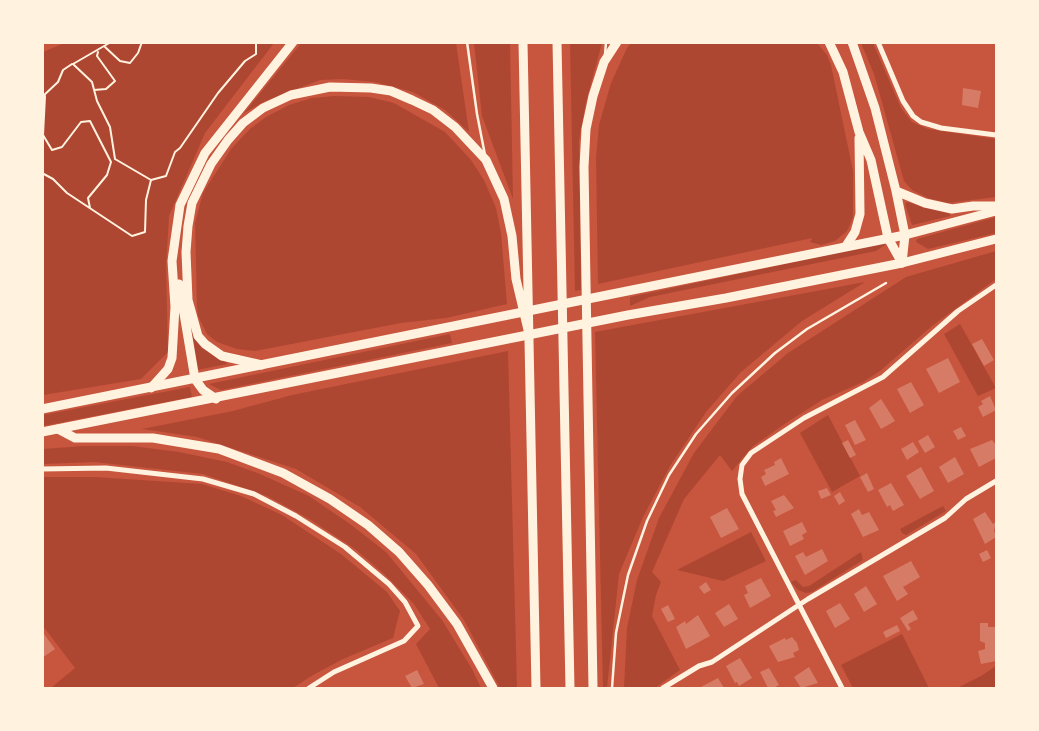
<!DOCTYPE html>
<style>
body{margin:0}
#map{position:relative;width:1039px;height:731px;overflow:hidden;background:#c8553d;font-family:"Golos Text",sans-serif}
canvas{display:block}
.frame{position:absolute;inset:0;border:44px solid #fff3e0;pointer-events:none}
</style>
<div id="map">
<canvas width="1039" height="731"></canvas>
<div class="frame"></div>
</div>
<script>
const context = document.querySelector('canvas').getContext('2d');
context.lineJoin = 'round';
function paint(path, color) {
  context.fillStyle = color;
  context.fill(path, 'evenodd');
}
function toPath(rows) {
  const path = new Path2D();
  for (const r of rows) {
    path.moveTo(r[0], r[1]);
    for (let i = 2; i < r.length; i += 2) path.lineTo(r[i], r[i + 1]);
  }
  return path;
}
function stroke(path, color, width, dash) {
  context.strokeStyle = color;
  context.lineWidth = width;
  context.lineCap = dash ? 'butt' : 'round';
  context.setLineDash(dash || []);
  context.stroke(path);
}
paint(toPath([
 [67,42,274,43,205,133,169,216,166,267,168,352,141,379,43,395,43,52],
 [302,42,456,43,469,132,445,110,413,92,375,82,342,79,320,80,265,101,244,113],
 [632,42,817,43,827,55,831,65,853,171,853,217,847,231,835,241,821,245,810,242,812,238,598,284,596,158,599,125,611,83,627,48],
 [474,43,510,43,513,199,482,116],
 [570,43,602,43,586,102,579,140,581,290,575,291],
 [861,43,873,43,901,108,912,122,928,129,996,139,996,197,948,203,928,198,912,190,904,181,874,74],
 [335,96,369,97,394,103,445,132,471,160,484,180,496,208,501,233,507,304,446,318,401,323,255,351,237,349,217,342,207,334,198,316,197,307,195,223,203,193,231,149,250,129,266,117,289,105,312,98],
 [907,202,950,214,950,216,912,225,905,204],
 [996,217,996,233,928,249,916,242,917,239],
 [884,243,885,245,876,251,650,297,630,306,630,297],
 [996,251,996,279,932,326,880,371,863,382,822,400,786,423,752,447,732,471,720,455,684,499,652,572,661,582,656,595,652,616,680,670,655,688,624,688,627,628,637,580,659,518,694,453,737,396,788,353,906,277],
 [865,282,802,321,741,372,706,412,670,466,643,517,619,574,607,688,603,688,595,332],
 [960,324,996,388,978,396,944,334],
 [191,330,203,348,225,359,227,364,197,370],
 [450,334,452,343,221,390,209,384],
 [508,351,517,688,500,688,464,620,416,554,360,507,296,469,197,437,142,429,233,411,292,395],
 [190,387,192,397,43,426,43,415],
 [828,415,860,476,832,492,800,433],
 [84,446,132,446,179,452,227,462,260,474,309,496,350,524,386,552,442,620,472,669,481,688,439,688,416,644,430,629,414,604,383,573,355,549,311,520,267,496,203,474,94,462,43,464,43,449],
 [43,477,95,477,202,484,241,496,282,515,341,554,387,592,400,611,393,638,343,659,313,675,293,688,51,688,75,668,43,626],
 [943,506,946,511,906,535,902,533,900,529],
 [751,532,766,561,723,581,677,570],
 [861,552,863,560,812,592,806,593,798,590,791,582,796,580,803,587,809,586],
 [902,634,929,688,853,688,841,665],
 [996,666,996,688,957,688,981,676]
]), '#ae4732');
paint(toPath([
 [963,88,981,91,978,108,962,105],
 [982,339,994,360,984,366,972,344],
 [948,358,960,382,939,393,926,369],
 [911,382,924,405,910,413,897,389],
 [990,396,996,410,983,417,978,407,983,404,981,401],
 [881,399,895,421,881,429,869,408],
 [855,420,866,440,855,445,845,425],
 [961,427,966,436,958,440,953,431],
 [928,435,935,447,925,453,918,441],
 [848,440,856,455,850,458,842,443],
 [992,440,996,445,996,458,979,467,970,449],
 [913,442,919,452,907,460,901,449],
 [955,457,964,474,948,483,939,467],
 [781,458,789,474,765,486,761,477,766,474,764,470,775,465,774,462],
 [921,467,934,491,920,499,906,476],
 [867,473,874,489,868,492,860,477],
 [891,483,904,505,893,511,890,505,887,507,878,490],
 [827,488,831,495,821,499,818,491],
 [840,492,845,501,839,505,834,496],
 [784,495,794,508,776,517,773,511,776,510,771,501],
 [727,508,739,529,721,538,710,517],
 [859,509,862,515,869,512,879,530,863,537,851,514],
 [985,512,993,524,996,522,994,531,996,537,985,544,973,519],
 [802,522,807,532,802,535,804,539,790,546,783,531],
 [822,549,828,561,805,575,795,556,803,552,806,557],
 [987,550,991,558,983,562,979,554],
 [911,561,920,577,903,587,908,594,897,601,883,576],
 [761,578,771,596,750,608,744,595,748,593,745,586],
 [706,582,711,590,704,594,699,587],
 [866,586,877,604,864,612,854,594],
 [840,603,850,619,835,628,826,611],
 [729,604,738,619,724,627,715,613],
 [668,605,675,619,668,622,661,609],
 [913,610,918,619,908,624,911,629,908,631,900,618],
 [698,615,710,636,686,649,676,627,685,621,686,624],
 [980,623,988,623,988,627,996,627,996,661,981,664,978,651,985,649,985,643,980,641],
 [897,625,900,631,886,638,883,632],
 [44,634,55,649,42,658,42,635],
 [792,637,797,643,799,650,793,653,795,657,778,662,769,646,785,638,786,640],
 [740,658,752,678,739,686,737,682,735,683,726,666],
 [809,667,818,683,801,688,794,677],
 [769,668,779,685,773,688,768,688,760,672],
 [417,670,424,684,412,688,405,676],
 [718,678,724,688,699,688]
]), '#d67c66');
stroke(toPath([
 [105,47,120,61,130,63,138,53,142,42],
 [94,90,106,89,115,81,97,56,98,52],
 [45,96,43,135,52,150,62,147,81,122,90,121,111,162,107,175,88,198,90,208],
 [42,97,58,82,63,70,72,64],
 [42,173,53,179,67,193,132,236,145,232,146,200,151,180,115,159,110,127,97,101,92,82,73,64,111,42],
 [151,180,166,176,175,152,180,148,218,93,245,61,256,54,256,42]
]), '#fff3e0', 2);
stroke(toPath([
 [467,42,477,114,485,155],
 [605,55,606,42],
 [612,688,616,633,628,575,647,521,669,475,696,434,732,393,775,353,807,329,886,283]
]), '#fff3e0', 2.5);
stroke(toPath([
 [878,42,903,101,913,116,921,122,941,128,996,135],
 [42,469,106,468,203,479,254,494,296,516,345,547,389,584,405,602,418,626,404,641,334,672,309,688],
 [663,688,699,666,712,662,808,599,945,518,966,499,996,481],
 [842,688,742,494,740,479,742,465,751,453,804,418,883,377,958,311,996,285]
]), '#fff3e0', 5);
stroke(toPath([
 [42,409,905,235,996,211],
 [42,432,628,315,726,298,902,263,996,239]
]), '#fff3e0', 9);
stroke(toPath([
 [523,42,536,688],
 [557,42,570,688],
 [829,42,843,72,859,132,871,160,888,238,902,263],
 [852,42,875,108,896,191,905,235,902,263],
 [896,191,925,203,952,209,973,206,996,206],
 [846,246,855,232,860,214,859,138],
 [179,284,195,379,203,390,216,399],
 [262,365,222,356,205,344,198,336,188,300,186,252,188,226,192,203,211,164,228,140,243,123,263,108,291,95,330,87,371,88,391,91,412,100,433,110,455,127,486,160,504,199,512,236,516,279,529,334],
 [151,388,168,369,172,358,175,307,172,261,180,205,205,153,293,42],
 [58,429,75,438,153,438,219,449,283,473,330,499,368,525,399,552,428,585,457,624,493,688],
 [593,688,584,167,586,129,593,96,604,62,617,42]
]), '#fff3e0', 9);
</script>
